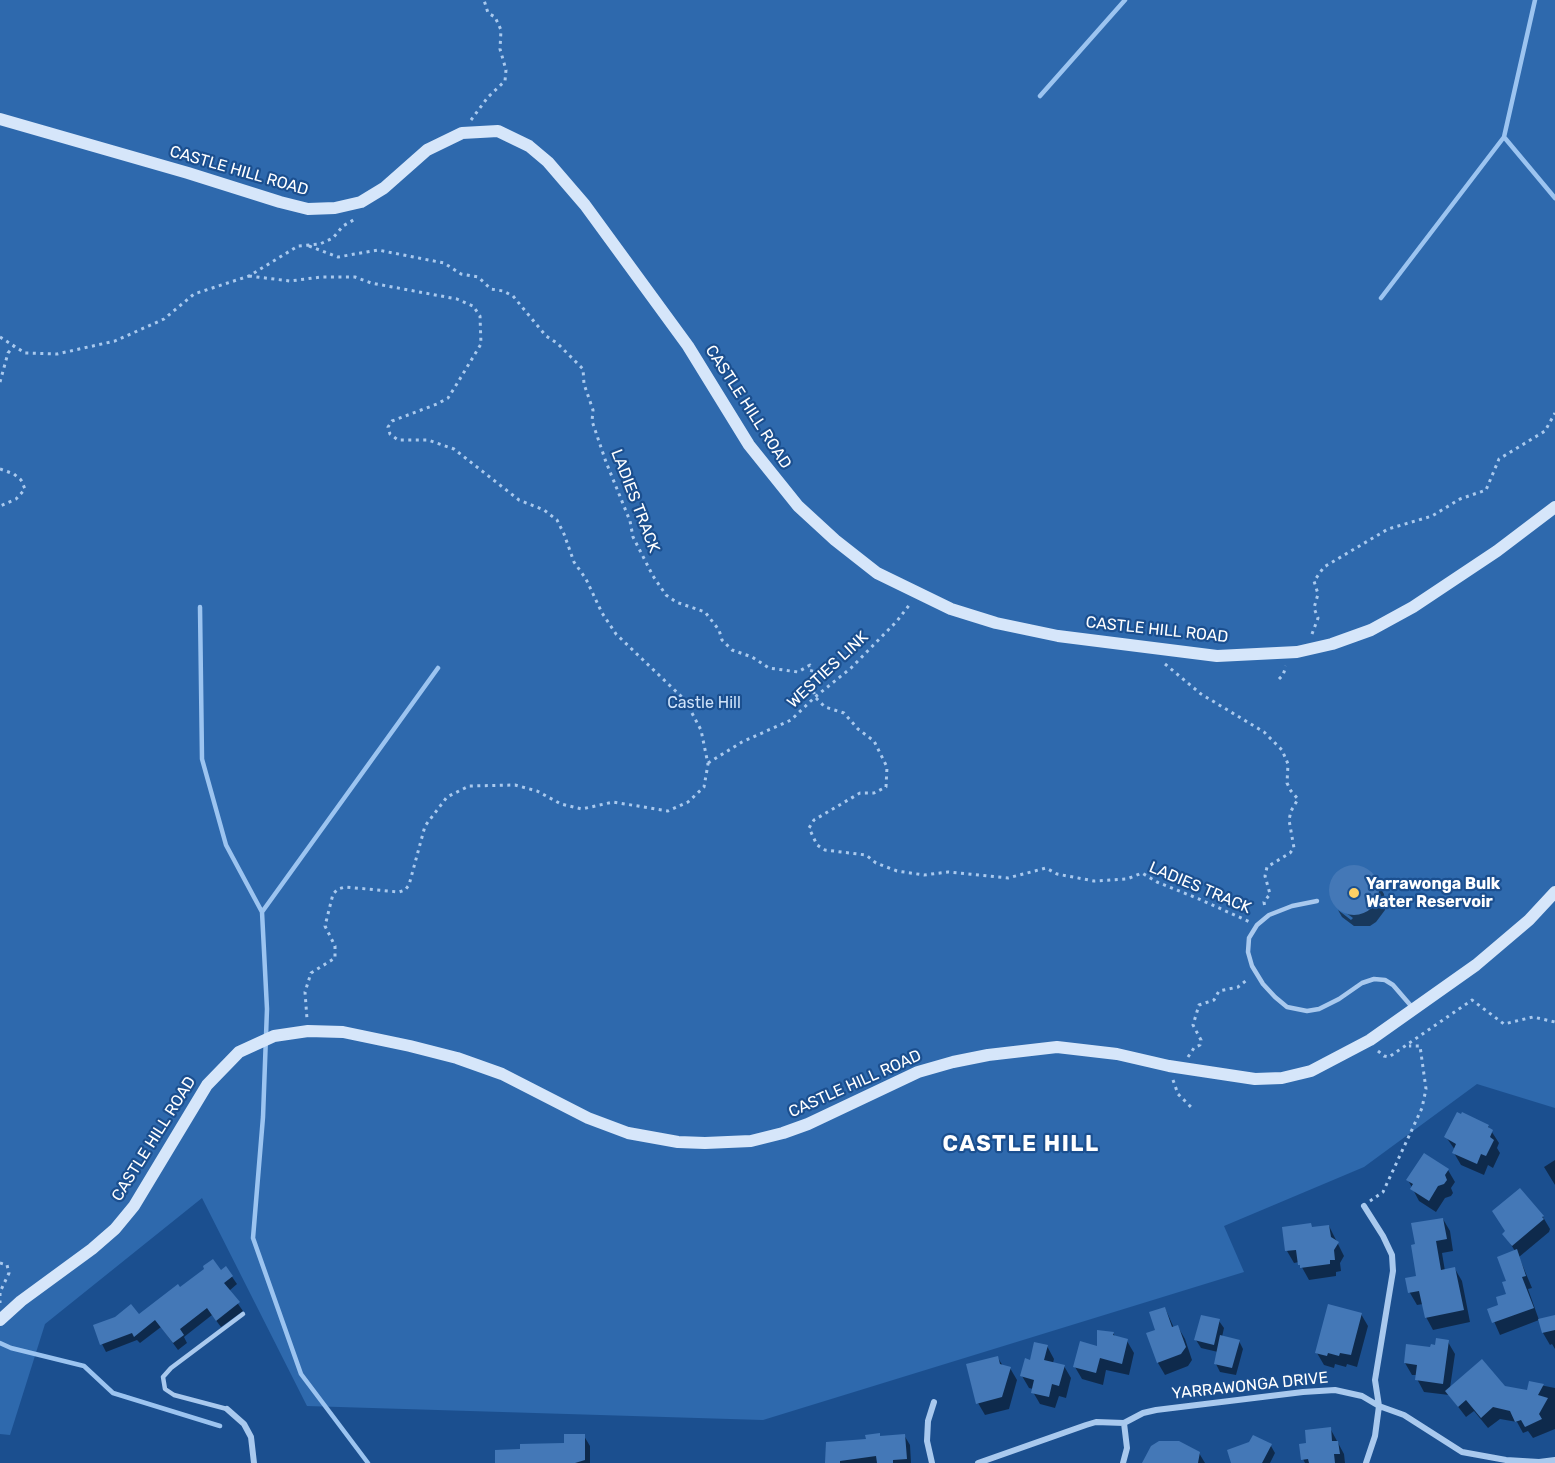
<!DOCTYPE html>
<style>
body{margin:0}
canvas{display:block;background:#1b4f8f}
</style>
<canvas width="1555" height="1463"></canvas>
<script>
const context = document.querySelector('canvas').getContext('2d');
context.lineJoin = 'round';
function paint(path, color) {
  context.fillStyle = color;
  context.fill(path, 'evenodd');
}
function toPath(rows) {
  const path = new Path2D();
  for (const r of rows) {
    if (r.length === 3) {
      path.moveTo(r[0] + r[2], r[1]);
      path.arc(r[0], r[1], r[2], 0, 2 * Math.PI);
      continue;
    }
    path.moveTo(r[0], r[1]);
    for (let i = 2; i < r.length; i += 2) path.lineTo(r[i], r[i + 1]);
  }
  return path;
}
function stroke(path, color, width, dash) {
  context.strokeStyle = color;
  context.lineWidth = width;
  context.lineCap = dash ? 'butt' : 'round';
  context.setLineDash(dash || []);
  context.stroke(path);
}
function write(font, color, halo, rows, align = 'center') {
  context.font = font + ' Rubik,sans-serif';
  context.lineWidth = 4.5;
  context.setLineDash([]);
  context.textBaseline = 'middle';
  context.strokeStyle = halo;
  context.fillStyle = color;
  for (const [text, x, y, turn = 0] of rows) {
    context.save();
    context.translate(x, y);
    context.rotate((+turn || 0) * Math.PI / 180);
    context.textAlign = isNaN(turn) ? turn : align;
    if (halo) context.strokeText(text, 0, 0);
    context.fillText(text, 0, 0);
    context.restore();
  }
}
paint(toPath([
 [0,0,1555,0,1555,1108,1477,1084,1364,1167,1224,1226,1244,1272,763,1420,307,1406,202,1198,45,1324,10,1435,0,1434]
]), '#2e69ad');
paint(toPath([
 [1350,867,1358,867,1372,874,1384,894,1385,910,1376,922,1370,926,1354,926,1342,917,1338,910,1351,920,1353,918,1335,905,1331,896,1330,889,1337,874],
 [1488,1126,1499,1143,1497,1148,1500,1153,1493,1168,1488,1165,1484,1175,1461,1165,1454,1153,1455,1150,1446,1137],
 [1555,1160,1555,1185,1544,1167],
 [1448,1170,1455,1182,1451,1188,1453,1193,1451,1196,1445,1198,1436,1212,1419,1201,1408,1180],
 [1520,1190,1543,1217,1550,1229,1549,1232,1519,1257,1532,1288,1528,1289,1539,1320,1500,1335,1489,1310,1500,1306,1508,1295,1508,1282,1515,1251,1504,1234,1506,1232],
 [1443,1219,1450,1231,1453,1251,1442,1253,1445,1271,1455,1269,1462,1281,1470,1322,1433,1330,1426,1317,1423,1304,1417,1305,1410,1293,1407,1279,1418,1277,1416,1245],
 [1329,1226,1344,1256,1340,1263,1341,1271,1336,1272,1336,1276,1309,1280,1299,1262,1294,1263,1287,1251,1312,1228],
 [226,1268,237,1284,229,1291,243,1311,221,1327,212,1315,184,1337,187,1343,178,1350,161,1327,140,1343,137,1340,106,1352,102,1344,139,1316,180,1289],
 [1165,1308,1174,1328,1178,1327,1185,1339,1192,1360,1188,1366,1165,1375,1158,1363,1157,1331],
 [1361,1314,1368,1326,1357,1367,1347,1364,1346,1367,1335,1364,1334,1368,1324,1365,1317,1353],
 [1555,1316,1555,1349,1552,1344,1550,1345,1543,1333,1540,1320],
 [1219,1321,1224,1328,1222,1337,1239,1341,1243,1349,1236,1375,1220,1372,1216,1364,1218,1352,1201,1348,1196,1340],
 [1113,1333,1116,1338,1127,1341,1134,1353,1129,1375,1106,1370,1103,1385,1082,1379,1075,1367],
 [1448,1342,1455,1354,1450,1388,1505,1387,1528,1392,1530,1383,1555,1388,1555,1429,1533,1438,1528,1431,1523,1433,1517,1422,1500,1419,1488,1428,1474,1411,1466,1417,1449,1395,1424,1392,1417,1379,1417,1375,1412,1375,1405,1363],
 [1047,1346,1054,1359,1053,1363,1064,1366,1071,1378,1066,1398,1059,1396,1055,1408,1040,1404,1033,1392,1033,1389,1029,1388,1022,1376,1031,1362],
 [998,1358,1003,1366,1010,1368,1017,1380,1009,1409,985,1415,978,1403],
 [1330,1428,1344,1454,1345,1463,1305,1463,1303,1459,1308,1444],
 [904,1435,910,1445,911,1463,827,1463,867,1440],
 [584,1436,590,1446,590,1463,497,1463,522,1451,565,1444],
 [1271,1446,1275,1453,1270,1463,1232,1463],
 [1199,1453,1205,1463,1145,1463]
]), '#0007');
stroke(toPath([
 [1535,0,1504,137,1555,198],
 [1040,96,1125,0],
 [1381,298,1504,137],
 [200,607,202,759,226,845,262,912,267,1009,263,1117,253,1238,301,1374,368,1463],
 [262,912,438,668],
 [0,1343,11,1348,84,1366,113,1393,220,1426]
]), '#9cc4f0', 4.5);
paint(toPath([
 [1354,890,25],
 [1457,1112,1461,1114,1462,1112,1489,1125,1488,1127,1493,1130,1490,1137,1494,1140,1486,1156,1481,1154,1477,1164,1452,1153,1456,1144,1444,1137],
 [1424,1153,1449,1169,1445,1175,1447,1180,1444,1184,1438,1186,1429,1201,1410,1189,1413,1184,1406,1180],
 [1520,1188,1544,1216,1542,1217,1544,1219,1512,1246,1502,1234,1505,1231,1492,1211],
 [1443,1218,1447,1239,1436,1241,1441,1270,1455,1267,1464,1310,1425,1318,1419,1291,1408,1293,1405,1278,1416,1276,1411,1245,1415,1244,1411,1223],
 [1311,1223,1312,1227,1329,1225,1331,1237,1339,1242,1334,1250,1335,1260,1330,1260,1330,1264,1300,1268,1300,1265,1298,1265,1296,1250,1285,1251,1282,1227],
 [1517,1249,1526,1276,1522,1277,1534,1308,1492,1323,1487,1309,1498,1305,1496,1297,1506,1294,1502,1282,1506,1281,1497,1257],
 [213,1259,221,1270,226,1266,233,1276,224,1283,240,1302,216,1321,207,1308,180,1329,184,1335,173,1343,155,1320,134,1337,132,1333,100,1345,93,1325,115,1317,131,1304,139,1314,178,1284,180,1287,204,1269,203,1266],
 [1328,1304,1362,1313,1351,1355,1340,1353,1339,1356,1328,1353,1327,1356,1315,1353],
 [1165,1307,1172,1327,1178,1325,1186,1347,1181,1354,1157,1363,1146,1333,1155,1330,1149,1312],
 [1201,1315,1220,1319,1214,1345,1194,1340],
 [1555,1315,1555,1330,1542,1333,1538,1319],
 [1097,1330,1114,1332,1113,1335,1128,1339,1122,1364,1100,1358,1096,1373,1073,1367,1080,1341,1097,1346],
 [1220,1335,1240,1340,1232,1368,1214,1364],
 [1436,1338,1449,1340,1443,1384,1415,1380,1417,1365,1404,1363,1406,1344,1430,1347,1431,1344,1435,1345],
 [1034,1342,1048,1345,1044,1360,1065,1365,1059,1386,1052,1384,1049,1397,1031,1393,1034,1380,1020,1376,1025,1358,1030,1360],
 [998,1356,1000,1364,1011,1367,1002,1397,976,1404,966,1364],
 [1482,1359,1505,1386,1527,1390,1529,1381,1544,1384,1538,1395,1548,1398,1539,1414,1542,1419,1525,1427,1521,1420,1515,1422,1510,1411,1493,1407,1481,1418,1466,1400,1458,1407,1445,1391],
 [1331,1427,1332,1441,1338,1441,1340,1454,1334,1454,1335,1463,1309,1463,1308,1459,1301,1460,1299,1444,1306,1443,1305,1430],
 [880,1433,880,1436,905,1434,907,1459,893,1460,893,1463,877,1463,876,1456,840,1461,840,1463,825,1463,826,1442,866,1439,865,1435],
 [564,1434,585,1434,585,1460,575,1463,495,1463,495,1450,520,1449,520,1444,564,1443],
 [1253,1435,1272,1444,1262,1463,1231,1463,1227,1450,1249,1442],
 [1159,1441,1179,1441,1200,1452,1198,1463,1142,1463,1151,1446]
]), '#4478b7');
stroke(toPath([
 [471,120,488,97,505,81,506,70,500,49,501,30,495,17,488,13,484,0],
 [309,246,338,257,378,250,444,263,461,274,478,277,491,289,503,291,513,296,546,336,557,343,583,369,584,384,593,410,592,421,606,462,630,521,633,537,653,576,666,595,676,602,705,612,719,630,722,640,732,650,752,657,769,668,798,672,810,665,812,669,810,677,815,697,825,707,844,713,858,729,874,741,887,767,886,787,874,793,860,793,814,820,809,828,817,845,825,850,866,855,876,863,897,871,924,875,948,872,1008,878,1046,868,1057,874,1094,881,1127,879,1142,873,1157,882,1199,899,1250,922],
 [249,276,290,281,321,277,355,277,371,283,457,299,473,306,480,316,481,344,455,387,448,398,437,404,392,421,388,427,390,434,398,440,428,440,454,449,519,500,544,510,557,520,564,534,574,562,586,579,602,613,616,634,685,700,701,730,708,764,704,787,688,802,668,811,613,802,582,809,561,804,537,791,515,785,469,786,447,797,425,826,409,885,405,890,399,892,345,887,338,889,333,894,325,926,335,946,335,958,311,973,305,992,307,1019],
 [0,337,25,353,57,354,115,341,164,319,194,294,249,276,298,246,320,244,333,238,343,226,357,218],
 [0,382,8,353,14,346],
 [0,469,14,474,21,480,25,489,16,499,0,506],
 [1312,634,1318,618,1314,608,1318,594,1314,581,1324,567,1388,529,1432,516,1460,499,1486,490,1499,459,1545,431,1555,413],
 [1165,664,1201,694,1264,732,1282,750,1288,764,1287,783,1291,791,1298,799,1291,811,1289,820,1294,848,1290,853,1267,867,1265,876,1270,894,1264,902,1265,908],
 [1279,679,1283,675,1286,666],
 [708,763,742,742,791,720,815,697,851,668,897,621,910,604],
 [1378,1051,1384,1056,1389,1057,1472,1000,1504,1024,1533,1017,1555,1022],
 [1188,1057,1194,1048,1200,1045,1201,1040,1193,1025,1199,1005,1214,1000,1219,991,1238,987,1248,979],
 [1173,1080,1178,1094,1193,1109],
 [1370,1201,1383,1192,1422,1108,1426,1089,1420,1046,1409,1046],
 [0,1263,7,1265,9,1273,0,1292,0,1303]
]), '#a9c9ee', 3, [3, 4.5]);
stroke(toPath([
 [1317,901,1292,906,1269,915,1257,925,1249,938,1248,952,1252,966,1263,984,1275,997,1287,1007,1307,1011,1319,1009,1339,999,1362,983,1374,979,1385,980,1393,985,1412,1007],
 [227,1409,174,1395,165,1389,163,1377,171,1368,243,1314]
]), '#a9c9ee', 4.5);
stroke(toPath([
 [1364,1206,1383,1236,1392,1255,1393,1271,1375,1380,1379,1406,1375,1436,1366,1463],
 [227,1409,244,1424,251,1437,254,1463],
 [932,1463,927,1441,928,1421,934,1402],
 [978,1463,1086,1425,1096,1422,1124,1423,1143,1413,1156,1410,1303,1392,1335,1390,1362,1396,1379,1406,1404,1415,1462,1452,1506,1460,1539,1462,1555,1460],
 [1123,1463,1127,1448,1124,1423]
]), '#a9c9ee', 6);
stroke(toPath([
 [0,119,188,173,280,202,308,209,335,208,361,202,384,188,427,150,462,133,498,131,529,146,548,162,585,205,688,346,749,445,798,506,835,540,877,573,951,609,996,623,1058,636,1217,656,1297,652,1332,644,1371,630,1413,607,1497,551,1555,507],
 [0,1320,21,1301,92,1249,115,1229,134,1206,207,1085,239,1052,274,1036,308,1031,343,1032,410,1046,457,1058,502,1074,588,1118,628,1133,678,1142,705,1143,751,1141,783,1133,808,1124,918,1072,953,1062,988,1055,1057,1047,1117,1054,1169,1066,1255,1079,1282,1078,1311,1071,1370,1040,1476,965,1529,920,1555,892]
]), '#d6e6fa', 12);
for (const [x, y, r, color] of [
 [1354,893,6,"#ffd166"]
]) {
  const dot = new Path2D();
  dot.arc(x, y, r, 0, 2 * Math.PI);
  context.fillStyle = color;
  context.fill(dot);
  stroke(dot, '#1b4f8f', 2);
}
write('16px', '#fff', '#1b4f8f', [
 ["CASTLE HILL ROAD",239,171,16],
 ["CASTLE HILL ROAD",748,407,57],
 ["LADIES TRACK",635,501,69],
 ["CASTLE HILL ROAD",1157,630,6],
 ["WESTIES LINK",828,670,-43],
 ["LADIES TRACK",1200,888,23],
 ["CASTLE HILL ROAD",855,1084,-24],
 ["CASTLE HILL ROAD",154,1139,-58],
 ["YARRAWONGA DRIVE",1250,1386,-6]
]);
write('16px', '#cfe3fa', '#1b4f8f', [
 ["Castle Hill",704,703]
]);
write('bold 16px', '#fff', '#1b4f8f', [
 ["Yarrawonga Bulk",1366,884],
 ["Water Reservoir",1366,902]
], 'left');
context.letterSpacing = '1.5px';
write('bold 22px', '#fff', '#1b4f8f', [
 ["CASTLE HILL",1021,1145]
]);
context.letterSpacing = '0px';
</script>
